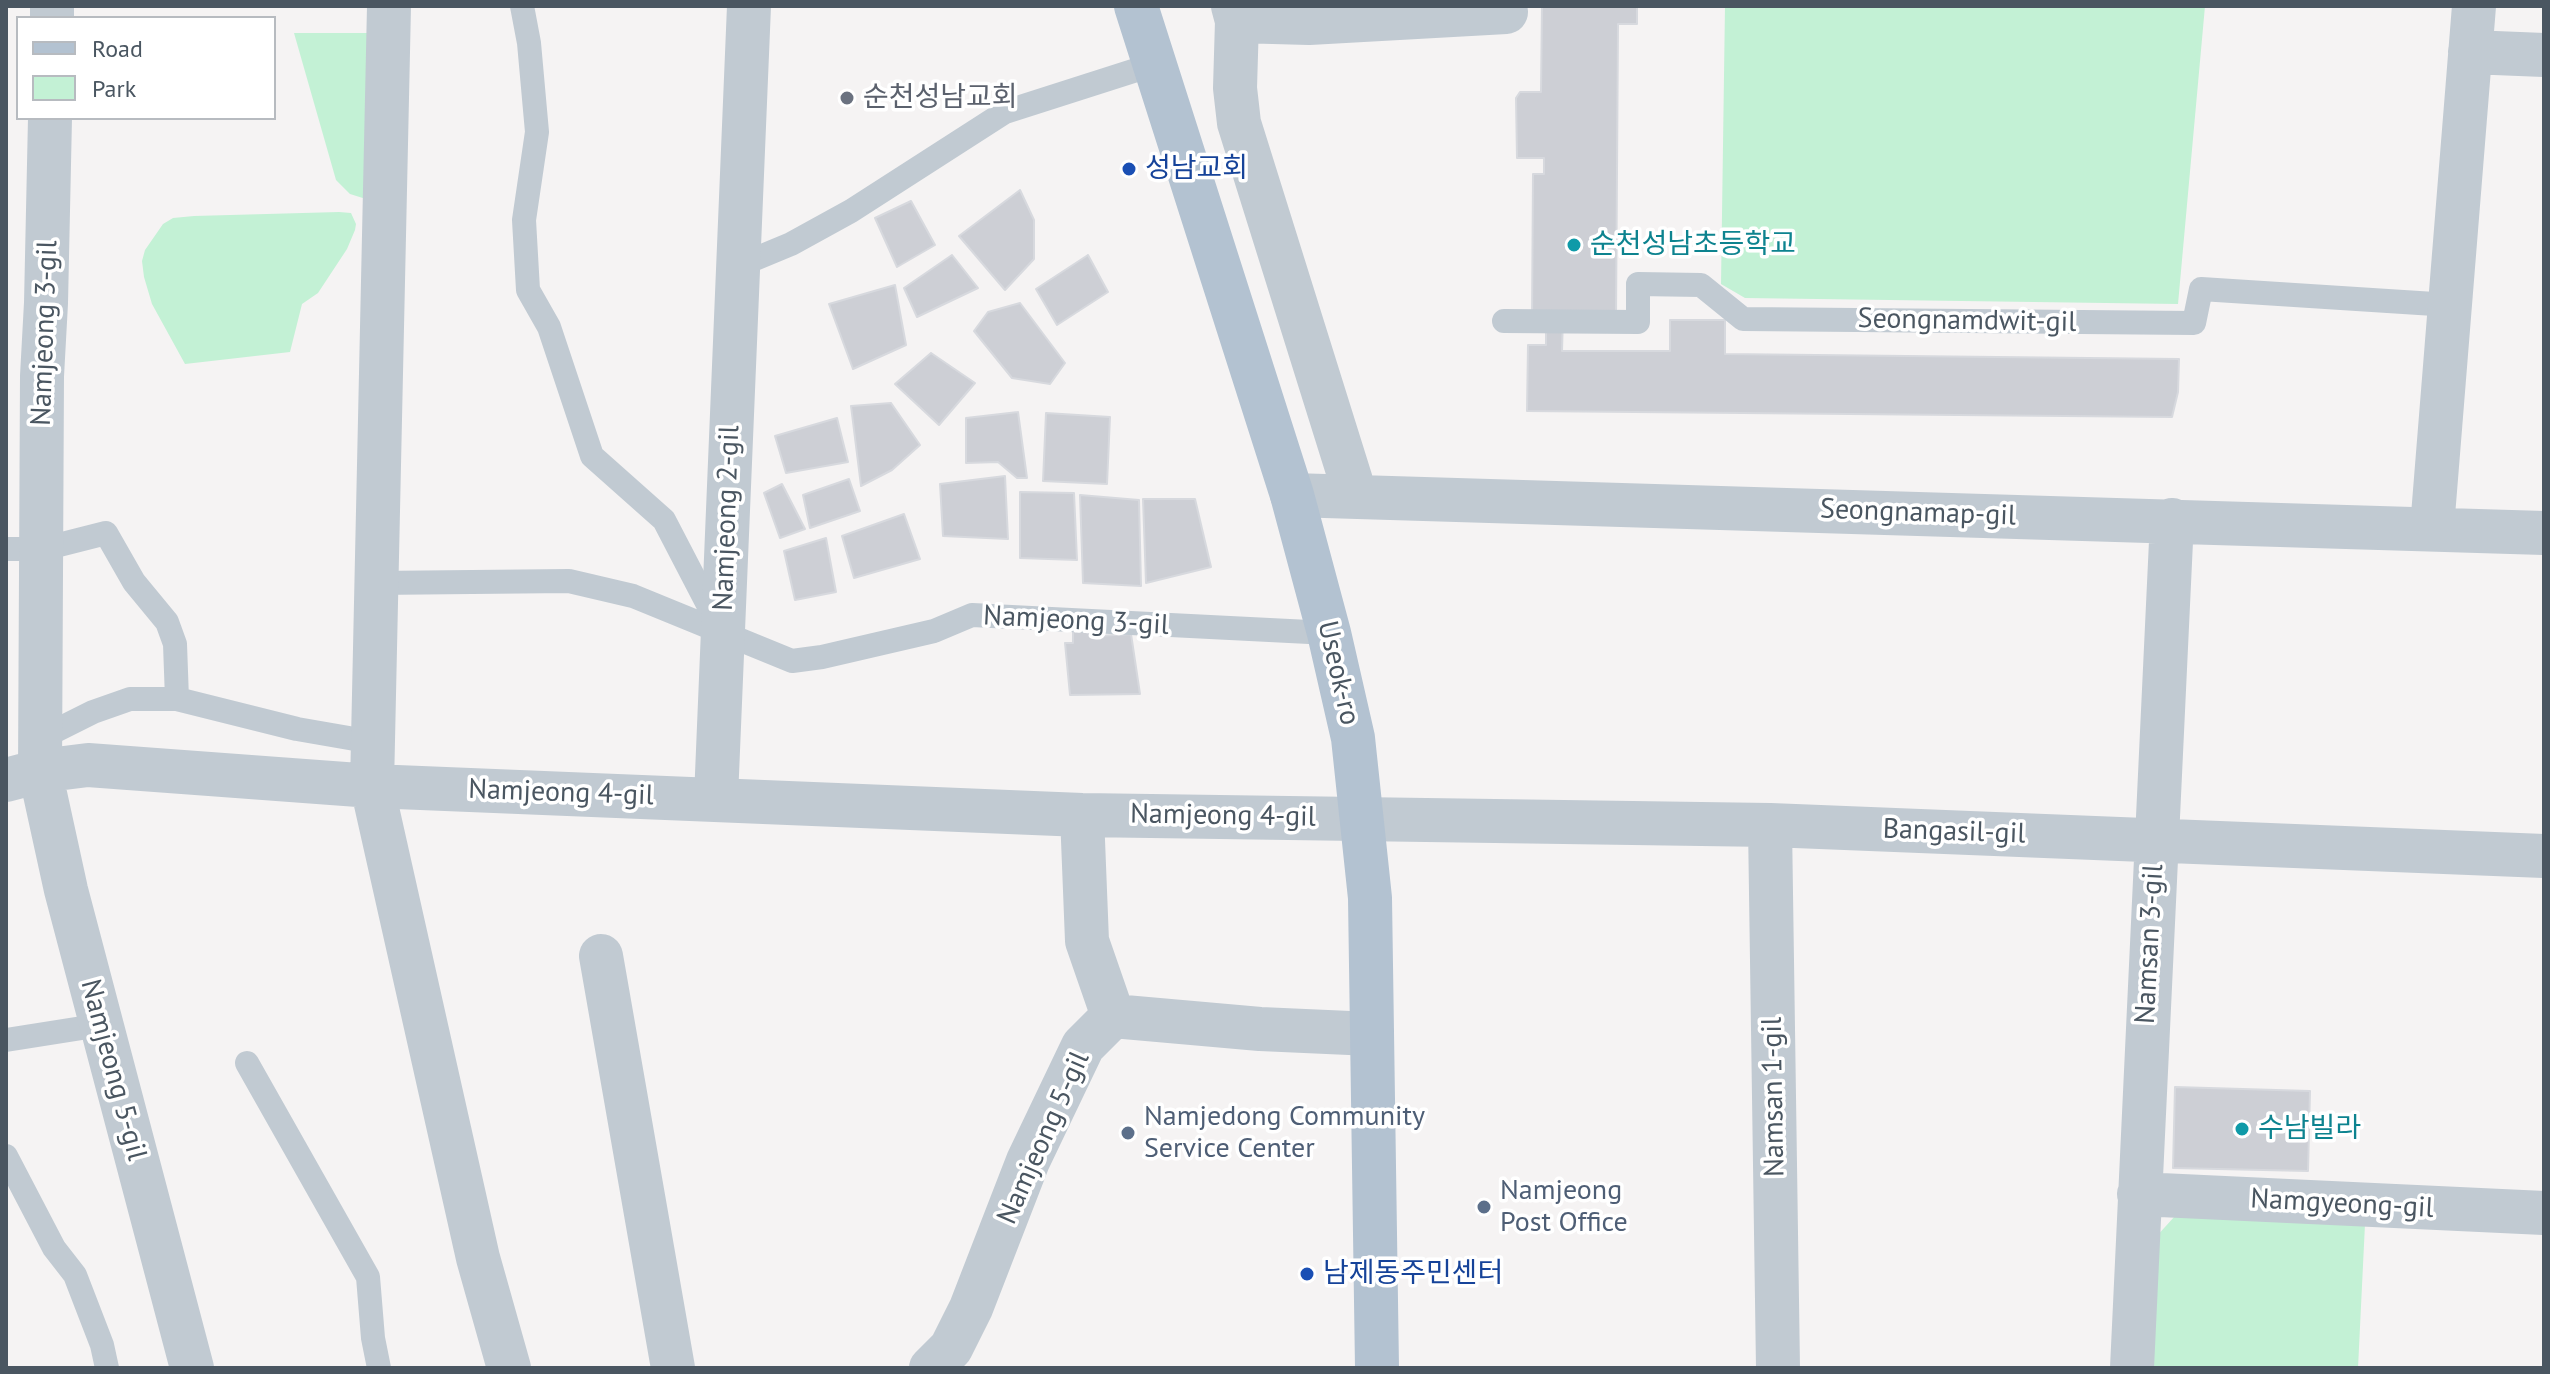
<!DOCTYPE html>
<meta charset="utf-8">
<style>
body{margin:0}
#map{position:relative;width:2550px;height:1374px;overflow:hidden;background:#f5f3f3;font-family:"PT Sans",sans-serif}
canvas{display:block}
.frame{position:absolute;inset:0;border:8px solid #4a5661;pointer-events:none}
.legend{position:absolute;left:16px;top:16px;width:260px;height:104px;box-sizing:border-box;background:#fff;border:2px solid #b7bbc0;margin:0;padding:10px 14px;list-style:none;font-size:24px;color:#4a5661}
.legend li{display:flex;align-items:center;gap:16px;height:40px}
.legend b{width:40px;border:2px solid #b7bbc0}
</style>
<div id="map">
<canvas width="2550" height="1374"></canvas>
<div class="frame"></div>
<ul class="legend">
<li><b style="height:10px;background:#b3c2d1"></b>Road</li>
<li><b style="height:22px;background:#c3f1d5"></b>Park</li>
</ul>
</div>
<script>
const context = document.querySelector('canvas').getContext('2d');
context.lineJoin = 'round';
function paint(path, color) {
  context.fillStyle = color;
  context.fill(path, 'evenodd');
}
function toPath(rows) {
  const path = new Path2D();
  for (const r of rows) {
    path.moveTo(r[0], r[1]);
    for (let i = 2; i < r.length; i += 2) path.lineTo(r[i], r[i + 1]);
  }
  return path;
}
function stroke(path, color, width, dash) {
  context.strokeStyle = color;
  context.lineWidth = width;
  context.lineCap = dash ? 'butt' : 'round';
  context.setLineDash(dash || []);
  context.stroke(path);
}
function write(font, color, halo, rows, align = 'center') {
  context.font = font + ' "PT Sans","Noto Sans KR",sans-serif';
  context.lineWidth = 7;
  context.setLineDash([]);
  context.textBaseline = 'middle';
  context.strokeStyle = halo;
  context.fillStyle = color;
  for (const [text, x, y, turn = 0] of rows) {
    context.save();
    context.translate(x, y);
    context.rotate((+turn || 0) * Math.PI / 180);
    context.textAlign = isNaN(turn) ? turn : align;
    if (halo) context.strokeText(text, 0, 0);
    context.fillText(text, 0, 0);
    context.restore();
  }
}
paint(toPath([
 [1725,6,2205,6,2178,304,1745,298,1721,284],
 [294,33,373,33,366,199,350,194,336,180],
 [339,212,351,213,356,224,355,230,347,249,318,293,302,304,290,352,185,364,152,304,144,277,142,261,145,250,163,224,173,218,194,216],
 [2175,1216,2365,1224,2358,1368,2147,1368,2155,1238]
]), '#c3f1d5');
const building = toPath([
 [1542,6,1637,6,1637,24,1618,24,1616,317,1563,316,1562,351,1670,351,1670,320,1725,320,1725,354,2179,359,2178,392,2172,417,1527,411,1528,345,1546,345,1546,321,1532,321,1533,174,1544,174,1544,158,1517,158,1516,98,1520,92,1541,92,1542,6],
 [1020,190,1034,220,1034,259,1005,290,959,236,1020,190],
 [911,201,935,245,897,267,875,218,911,201],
 [952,255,978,288,917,317,904,288,952,255],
 [1088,255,1108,292,1057,325,1036,289,1088,255],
 [895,285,906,345,853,369,829,304,895,285],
 [1020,303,1065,363,1050,384,1012,378,974,331,988,312,1020,303],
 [931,353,975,383,939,425,895,384,931,353],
 [891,403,920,445,892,470,861,486,851,406,891,403],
 [1018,412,1027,478,1017,478,998,462,966,463,966,418,1018,412],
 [1046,413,1110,417,1107,484,1043,481,1046,413],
 [837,418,848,462,786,473,775,436,837,418],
 [1005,476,1008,539,943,536,940,484,1005,476],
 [849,479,860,511,810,528,803,495,849,479],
 [782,484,805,529,780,538,764,493,782,484],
 [1020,492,1074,493,1077,560,1020,558,1020,492],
 [1080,495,1139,500,1141,586,1083,583,1080,495],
 [1143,499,1195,499,1211,567,1146,583,1143,499],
 [904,514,920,559,854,578,842,536,904,514],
 [826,538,836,592,795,600,784,551,826,538],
 [1073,628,1097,629,1098,636,1131,634,1140,694,1070,695,1065,643,1073,643,1073,628],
 [2175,1087,2310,1091,2308,1171,2173,1168,2175,1087]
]);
paint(building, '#cdcfd5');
stroke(building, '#d7d9de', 2);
stroke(toPath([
 [522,6,529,43,537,132,524,220,528,290,549,327,592,456,664,520,717,622],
 [738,266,791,244,851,211,1005,112,1155,64],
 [1504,321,1638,322,1638,284,1701,285,1743,319,2194,323,2201,289,2450,305],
 [6,549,43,549,106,533,134,582,167,622,175,644,177,699],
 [375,583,569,581,633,596,792,661,822,657,934,631,972,615,1329,633],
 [41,738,93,712,130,699,177,699,297,729,372,742],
 [6,1040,101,1025],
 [247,1063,368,1277,373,1338,379,1368],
 [6,1156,54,1248,75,1275,102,1345,107,1368]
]), '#c1cad2', 24);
stroke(toPath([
 [389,6,372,786,478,1258,509,1368],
 [1233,6,1237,21,1235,88,1239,123,1356,497],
 [52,18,52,6],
 [1237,21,1309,23,1506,12],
 [2470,52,2544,55],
 [50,118,46,303,42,376,40,771,66,890,192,1368],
 [1292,495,2544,533],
 [2432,528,2474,6],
 [6,780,40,771,88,765,372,786,1082,815,1770,825,2544,856],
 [716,798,749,6],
 [1082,815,1087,941,1113,1016],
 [1770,825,1778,1368],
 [601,956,673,1368],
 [2139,1194,2544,1213],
 [931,1368,951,1348,971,1308,1028,1161,1083,1046,1113,1016,1260,1029,1372,1034],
 [2132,1368,2172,520]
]), '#c1cad2', 44);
stroke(toPath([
 [1136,6,1292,495,1329,633,1353,738,1370,898,1377,1368]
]), '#b3c2d1', 44);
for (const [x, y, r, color] of [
 [847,98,8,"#6b7280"],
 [1129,169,8,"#1a4fb4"],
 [1574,245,8,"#0f9aa8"],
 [2242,1129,8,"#0f9aa8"],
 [1128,1133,8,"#5c6f8a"],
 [1484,1207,8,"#5c6f8a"],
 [1307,1274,8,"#1a4fb4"]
]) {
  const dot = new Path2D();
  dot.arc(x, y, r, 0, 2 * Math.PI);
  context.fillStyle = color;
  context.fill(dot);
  stroke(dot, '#fff', 3);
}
write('28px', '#5b616d', '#fff', [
 ["순천성남교회",863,98]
], 'left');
write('28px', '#164399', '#fff', [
 ["성남교회",1145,169],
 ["남제동주민센터",1323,1274]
], 'left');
write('28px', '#0d838f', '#fff', [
 ["순천성남초등학교",1590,245],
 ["수남빌라",2258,1129]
], 'left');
write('28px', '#4a5661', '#fff', [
 ["Seongnamdwit-gil",1967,321,1],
 ["Namjeong 3-gil",45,333,-88],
 ["Seongnamap-gil",1918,513,2],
 ["Namjeong 2-gil",727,518,-88],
 ["Namjeong 3-gil",1076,621,3],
 ["Useok-ro",1338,673,77],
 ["Namjeong 4-gil",561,793,2],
 ["Namjeong 4-gil",1223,816,1],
 ["Bangasil-gil",1954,832,2],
 ["Namsan 3-gil",2150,944,-87],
 ["Namjeong 5-gil",113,1070,75],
 ["Namsan 1-gil",1774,1097,-91],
 ["Namjeong 5-gil",1044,1138,-66],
 ["Namgyeong-gil",2342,1204,3]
]);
write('28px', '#4e5e75', '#fff', [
 ["Namjedong Community",1144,1117],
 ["Service Center",1144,1149],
 ["Namjeong",1500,1191],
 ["Post Office",1500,1223]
], 'left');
</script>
